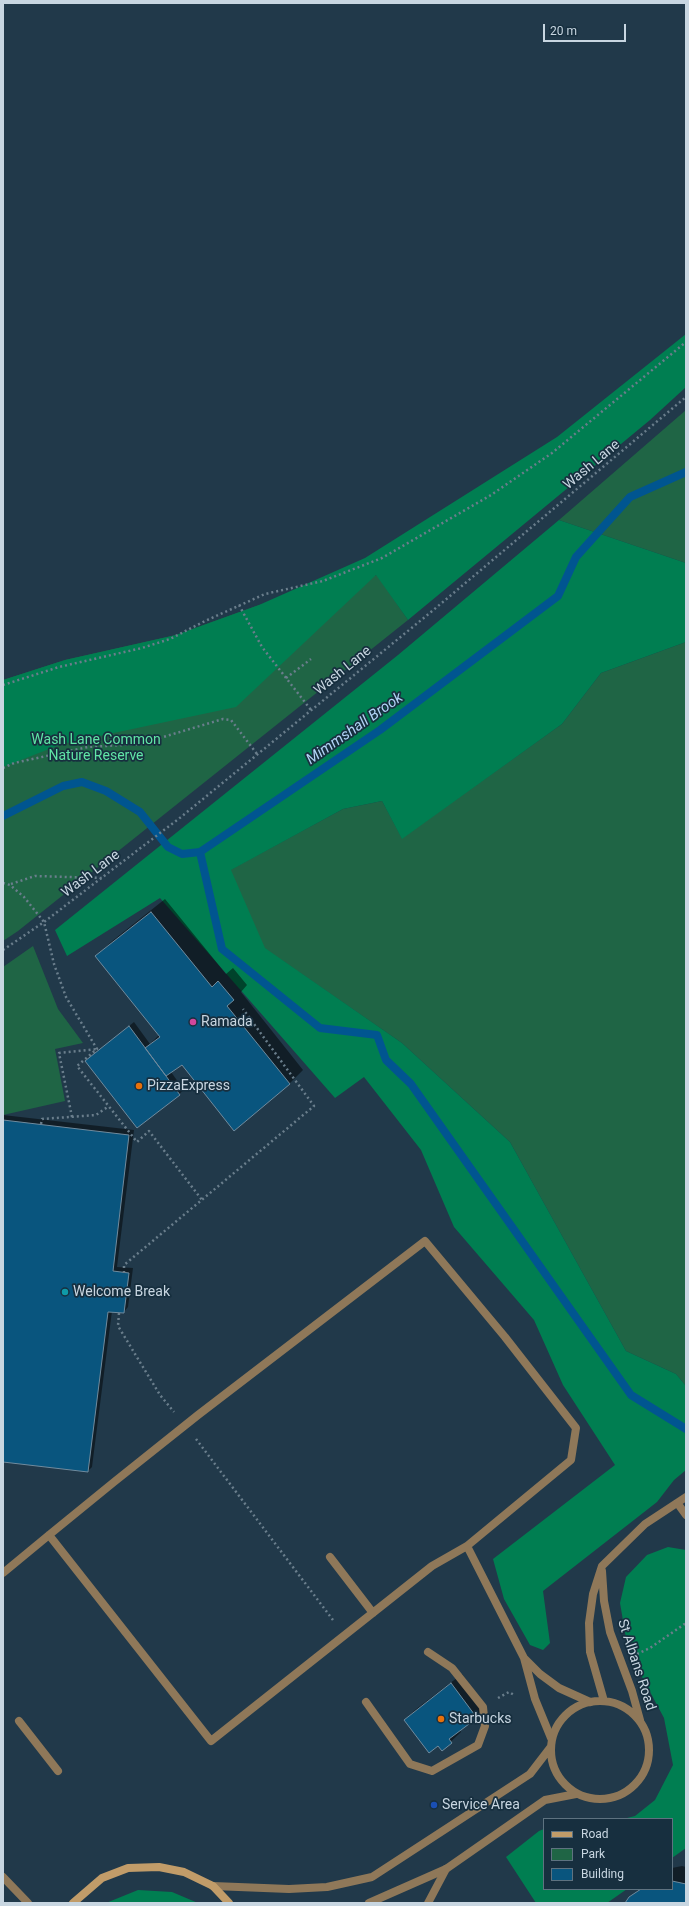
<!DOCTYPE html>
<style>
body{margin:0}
#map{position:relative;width:689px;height:1906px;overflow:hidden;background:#21394a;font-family:Roboto,sans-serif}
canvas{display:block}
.frame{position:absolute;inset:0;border:4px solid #c8d6e1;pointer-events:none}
.legend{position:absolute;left:543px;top:1818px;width:130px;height:72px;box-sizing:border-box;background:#172f3f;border:1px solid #5e7280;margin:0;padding:5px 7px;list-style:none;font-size:12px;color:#c8d6e1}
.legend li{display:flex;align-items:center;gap:8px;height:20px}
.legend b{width:20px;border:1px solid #5e7280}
.scale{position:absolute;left:543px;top:24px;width:83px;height:18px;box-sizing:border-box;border:2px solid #c8d6e1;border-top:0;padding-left:5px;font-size:12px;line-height:14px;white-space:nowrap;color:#c8d6e1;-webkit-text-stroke:3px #172f3f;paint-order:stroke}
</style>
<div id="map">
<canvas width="689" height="1906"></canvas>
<div class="frame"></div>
<ul class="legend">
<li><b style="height:5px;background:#c19c69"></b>Road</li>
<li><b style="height:11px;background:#1f6545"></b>Park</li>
<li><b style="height:11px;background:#09557e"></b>Building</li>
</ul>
<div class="scale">20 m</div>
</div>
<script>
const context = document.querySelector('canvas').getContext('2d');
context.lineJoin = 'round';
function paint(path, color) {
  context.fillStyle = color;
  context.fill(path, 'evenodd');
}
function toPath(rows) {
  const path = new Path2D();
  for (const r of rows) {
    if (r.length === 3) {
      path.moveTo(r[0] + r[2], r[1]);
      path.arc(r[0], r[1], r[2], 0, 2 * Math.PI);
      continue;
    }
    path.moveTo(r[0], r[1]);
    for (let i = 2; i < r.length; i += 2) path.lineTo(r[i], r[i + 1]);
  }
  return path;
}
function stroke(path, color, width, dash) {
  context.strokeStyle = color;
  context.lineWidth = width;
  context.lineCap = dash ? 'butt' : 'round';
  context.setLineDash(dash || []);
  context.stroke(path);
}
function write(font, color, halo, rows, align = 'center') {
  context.font = font + ' Roboto,sans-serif';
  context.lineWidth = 3.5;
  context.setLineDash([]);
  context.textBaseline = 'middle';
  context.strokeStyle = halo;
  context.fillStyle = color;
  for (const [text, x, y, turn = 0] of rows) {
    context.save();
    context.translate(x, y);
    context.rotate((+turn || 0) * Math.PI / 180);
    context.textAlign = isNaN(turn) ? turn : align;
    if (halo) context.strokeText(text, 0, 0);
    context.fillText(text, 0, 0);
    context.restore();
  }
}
paint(toPath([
 [686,410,686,563,559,520],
 [377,575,408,620,18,931,3,941,3,680,65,660,176,635,259,605],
 [686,642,686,1386,676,1374,626,1351,510,1142,402,1043,264,948,230,870,343,809,382,801,402,838,562,724,601,673],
 [33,946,58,1009,83,1043,55,1049,65,1101,3,1115,3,967]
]), '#1f6545');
paint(toPath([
 [686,334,686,387,650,420,408,620,376,575,236,707,62,744,3,767,3,680,65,660,176,635,259,605,365,558,557,437],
 [559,520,686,563,686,642,601,673,562,724,402,839,382,801,343,809,231,870,265,948,402,1043,510,1142,626,1351,676,1374,686,1386,686,1470,674,1480,657,1502,543,1591,550,1643,543,1650,530,1645,504,1599,493,1559,615,1465,563,1385,534,1320,454,1227,421,1150,364,1077,335,1098,160,898,67,956,55,930,398,655],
 [668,1547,686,1550,686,1848,672,1858,672,1819,623,1819,635,1816,655,1800,673,1765,664,1718,641,1675,626,1638,620,1603,626,1577,647,1555],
 [544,1829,544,1889,627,1889,607,1903,536,1903,506,1857,539,1831],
 [138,1890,172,1892,198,1903,106,1903]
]), '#007e51');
paint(toPath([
 [165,899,226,974,233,968,247,985,241,992,303,1070,289,1084,182,1064,171,1072,184,1090,179,1094,86,1061,134,1022,150,1044,159,1035,97,956,111,942],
 [3,1115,134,1130,117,1267,133,1268,128,1307,124,1312,112,1311,92,1467,88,1471,3,1461],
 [462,1674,486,1707,460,1730,461,1732,442,1750,438,1745,405,1720,415,1710],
 [682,1866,686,1867,686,1903,627,1903,639,1889,672,1889,672,1868]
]), '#0007');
stroke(toPath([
 [3,816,63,786,82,782,106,791,140,812,168,847,182,854,200,852,380,730,558,596,576,557,630,497,686,472],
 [200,852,222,949,320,1028,377,1035,386,1060,411,1084,631,1395,686,1429]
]), '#005590', 8);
const building = toPath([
 [151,912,212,987,218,981,234,1000,227,1006,290,1084,234,1131,182,1065,166,1076,145,1048,160,1037,95,956,151,912],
 [129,1026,180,1095,137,1128,85,1061,129,1026],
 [3,1120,129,1135,113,1271,129,1273,124,1313,108,1312,88,1472,3,1462,3,1120],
 [451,1683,477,1718,449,1739,452,1743,442,1751,438,1746,429,1753,404,1720,451,1683],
 [672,1881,686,1884,686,1903,625,1903,629,1897,641,1889,672,1889,672,1881]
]);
paint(building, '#09557e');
stroke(building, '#708b9e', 1);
stroke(toPath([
 [239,605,262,647,311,710],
 [286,678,311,659],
 [3,685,59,667,142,648,170,639,205,621,265,594,323,581,382,558,491,495,552,453,686,342],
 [3,768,14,763,88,747,140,744,223,719,231,720,257,754],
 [3,883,10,885,24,897,44,922,54,964,66,997,97,1049,77,1066,137,1142,149,1131,202,1200],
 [11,884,35,876,102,878],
 [3,950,44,922,181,817,431,612,686,397],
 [72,1117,59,1053,97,1049],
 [41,1124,42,1119,96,1115,109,1106],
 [124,1273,124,1265,314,1106,243,1009],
 [119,1313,118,1326,160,1395,174,1412],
 [196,1439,333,1620],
 [637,1654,650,1648,686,1623],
 [498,1698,509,1692,514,1695]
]), '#6a7e8c', 2.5, [2, 3]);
stroke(toPath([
 [678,1504,686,1515],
 [467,1546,524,1658,535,1699,551,1738],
 [330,1557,373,1613],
 [3,1573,49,1535,114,1482,198,1415,425,1241,505,1337,576,1428,571,1460,467,1546,432,1566,211,1741,49,1535],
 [525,1659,540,1674,559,1688,590,1702],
 [366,1702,410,1764,432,1771,478,1745,485,1726,483,1707,452,1668,428,1652],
 [19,1721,58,1771],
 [3,1877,28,1903],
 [428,1903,446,1869]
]), '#8f7859', 8);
stroke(toPath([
 [602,1571,604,1601,610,1632,632,1691,640,1720],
 [600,1750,49],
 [604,1701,590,1652,589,1623,593,1594,602,1566,645,1524,686,1497],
 [213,1886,289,1889,327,1887,372,1877,530,1774,550,1748],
 [369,1903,446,1869,545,1800,576,1794]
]), '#8f7859', 8);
stroke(toPath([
 [73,1903,102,1878,128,1868,159,1867,184,1872,213,1886,229,1903]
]), '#c19c69', 8);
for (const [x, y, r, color] of [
 [193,1022,4,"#d1479c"],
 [139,1086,4,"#e8710a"],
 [65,1292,4,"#0f9aa8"],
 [441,1719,4,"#e8710a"],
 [434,1805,4,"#1a4fb4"]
]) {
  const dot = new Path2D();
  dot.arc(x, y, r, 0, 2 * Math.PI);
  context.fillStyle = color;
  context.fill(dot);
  stroke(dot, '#172f3f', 1.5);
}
write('14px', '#c8d6e1', '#172f3f', [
 ["Wash Lane",592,465,-40],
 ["Wash Lane",343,671,-39],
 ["Wash Lane",91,874,-37],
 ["St Albans Road",636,1665,72]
]);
write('14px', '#60e5a6', '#172f3f', [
 ["Wash Lane Common",96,740],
 ["Nature Reserve",96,756]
]);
write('14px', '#c8d6e1', '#172f3f', [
 ["Ramada",201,1022],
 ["PizzaExpress",147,1086],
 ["Welcome Break",73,1292],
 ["Starbucks",449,1719],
 ["Service Area",442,1805]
], 'left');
write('italic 15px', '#b1d3f5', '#172f3f', [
 ["Mimmshall Brook",355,729,-35]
]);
</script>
